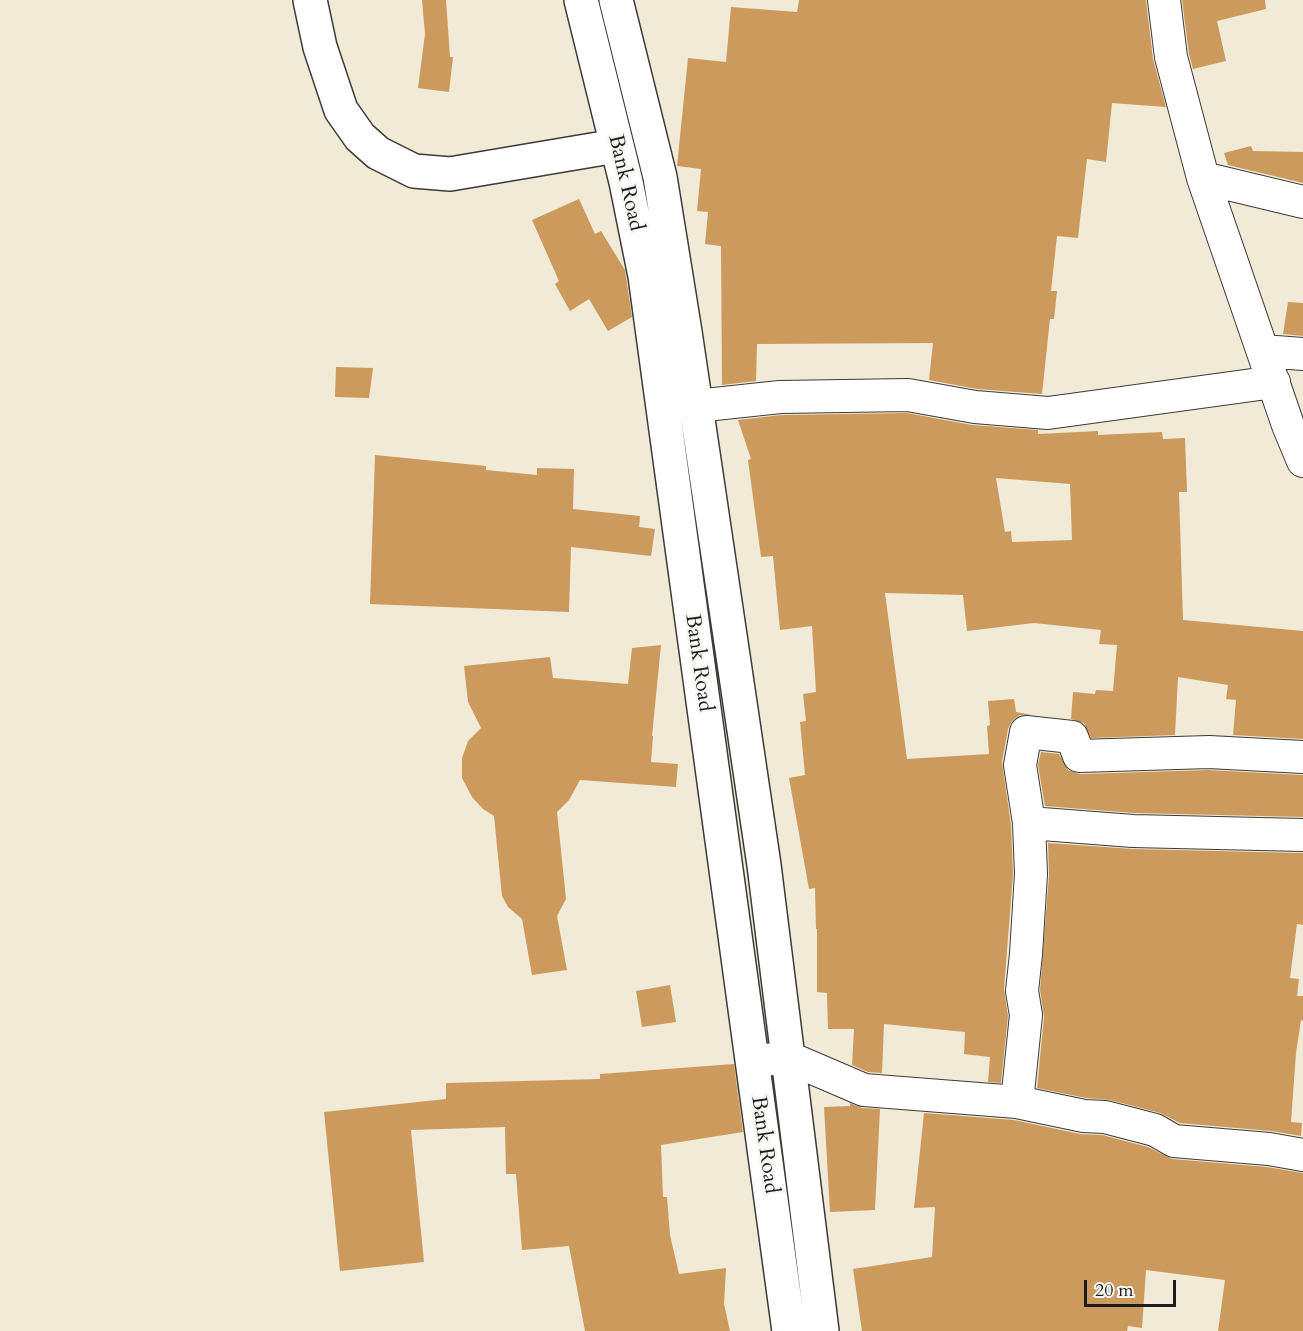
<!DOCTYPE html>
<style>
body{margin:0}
#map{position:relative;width:1303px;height:1331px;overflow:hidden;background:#f0ead6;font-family:Cardo,serif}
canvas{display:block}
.scale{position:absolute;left:1084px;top:1280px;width:92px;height:27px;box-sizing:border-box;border:3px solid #1c1c1c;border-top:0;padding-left:8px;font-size:18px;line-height:21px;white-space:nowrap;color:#1c1c1c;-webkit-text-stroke:4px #f6f6f2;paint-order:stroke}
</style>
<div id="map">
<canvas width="1303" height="1331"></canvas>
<div class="scale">20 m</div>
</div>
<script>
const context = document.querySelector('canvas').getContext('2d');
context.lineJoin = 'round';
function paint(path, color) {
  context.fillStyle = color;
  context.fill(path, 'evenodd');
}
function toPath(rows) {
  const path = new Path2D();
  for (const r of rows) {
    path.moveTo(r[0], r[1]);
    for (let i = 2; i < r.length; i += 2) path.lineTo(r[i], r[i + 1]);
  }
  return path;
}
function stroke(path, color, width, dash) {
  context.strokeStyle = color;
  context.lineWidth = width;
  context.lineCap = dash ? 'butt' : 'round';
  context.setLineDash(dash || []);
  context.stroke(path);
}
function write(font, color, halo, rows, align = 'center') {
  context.font = font + ' Cardo,serif';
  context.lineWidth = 5;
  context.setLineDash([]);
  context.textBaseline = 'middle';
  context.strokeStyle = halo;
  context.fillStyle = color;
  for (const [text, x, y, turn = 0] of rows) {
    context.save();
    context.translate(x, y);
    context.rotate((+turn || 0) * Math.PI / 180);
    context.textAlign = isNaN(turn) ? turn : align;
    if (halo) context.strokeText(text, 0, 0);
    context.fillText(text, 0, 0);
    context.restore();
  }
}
paint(toPath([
 [422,0,446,0,450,57,453,57,449,92,418,88,425,34],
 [799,0,1146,0,1153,59,1166,107,1112,103,1106,162,1087,159,1078,238,1057,236,1051,291,1057,291,1054,319,1050,319,1042,394,977,389,929,380,933,343,757,344,756,381,722,385,721,246,705,244,708,212,697,211,701,169,677,166,688,58,726,62,731,7,797,12],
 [1182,0,1265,0,1266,9,1217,21,1226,61,1193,69,1189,54],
 [1251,146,1253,151,1303,152,1303,183,1228,165,1224,153],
 [579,199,595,234,601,231,625,270,632,317,608,331,589,299,570,311,555,284,559,281,532,220],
 [1288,302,1303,303,1303,336,1283,334],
 [336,367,373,368,369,398,335,397],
 [907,413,972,425,1038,430,1038,434,1098,431,1098,435,1162,432,1163,439,1185,438,1187,492,1179,492,1183,620,1303,631,1303,739,1233,735,1236,700,1226,699,1228,685,1178,677,1175,735,1091,738,1084,723,1071,719,1073,692,1095,694,1096,690,1113,691,1117,645,1099,644,1101,630,1034,623,967,631,963,595,885,593,907,759,989,754,987,726,990,725,988,701,1014,699,1016,712,1032,715,1020,715,1012,721,1008,729,1002,762,1011,825,1013,874,1004,989,1008,1016,1001,1083,988,1082,990,1057,964,1054,965,1032,884,1024,882,1073,868,1072,852,1065,854,1029,828,1029,827,993,817,992,817,929,816,929,815,888,809,889,789,778,805,775,800,722,806,721,803,694,816,692,812,626,780,630,773,556,761,557,748,460,751,459,738,420,781,415],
 [996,478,1070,484,1072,540,1012,542,1011,531,1005,532],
 [375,455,486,466,486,470,537,475,537,468,574,469,573,509,640,516,639,527,655,529,651,556,571,547,569,612,370,604],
 [661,645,652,736,653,736,651,762,678,764,676,787,580,780,569,800,557,812,566,899,557,916,567,970,532,975,522,919,508,907,502,896,494,816,483,809,472,797,462,778,462,758,468,741,481,728,468,702,464,666,550,657,553,678,628,684,632,648],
 [1041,752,1059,754,1068,770,1080,774,1209,770,1303,775,1303,817,1134,813,1045,806,1038,765],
 [1048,843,1133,849,1303,853,1303,925,1297,924,1290,978,1299,979,1297,996,1303,996,1303,1021,1301,1020,1296,1053,1291,1122,1302,1123,1301,1136,1271,1131,1180,1123,1160,1113,1110,1100,1086,1098,1037,1088,1044,1017,1040,990,1049,875],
 [670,985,676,1022,642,1027,636,991],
 [734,1064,743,1132,661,1145,663,1197,667,1197,670,1235,679,1274,726,1268,724,1304,730,1331,585,1331,569,1246,522,1250,516,1174,506,1174,505,1127,411,1130,424,1262,340,1271,324,1112,446,1099,446,1083,600,1079,600,1074],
 [850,1103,862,1108,880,1109,875,1210,830,1212,824,1107,850,1106],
 [924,1113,1014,1120,1080,1134,1102,1135,1148,1147,1172,1159,1267,1167,1303,1173,1303,1331,1218,1331,1225,1280,1146,1270,1142,1328,1128,1326,1127,1331,862,1331,853,1269,932,1257,935,1207,914,1208]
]), '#cd9a5d');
const minor = toPath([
 [1164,0,1171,57,1203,178,1288,425,1303,461],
 [1203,178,1303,202],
 [1263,351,1303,354],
 [696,406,780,397,908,395,975,407,1048,413,1274,382],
 [1029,823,1133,831,1303,835],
 [752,1062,787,1057,864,1090,1017,1102,1084,1116,1105,1117,1155,1130,1174,1141,1269,1149,1303,1155],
 [1017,1102,1026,1015,1022,991,1026,954,1031,874,1029,823,1020,765,1026,732,1072,737,1079,756,1209,752,1303,757]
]);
const major = toPath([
 [310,0,320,47,341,110,360,137,378,153,414,171,450,174,616,146],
 [581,0,626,182,645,276,789,1331],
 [616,0,660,177,685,332,764,865,822,1331]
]);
stroke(minor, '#3c3b38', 34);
stroke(major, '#3c3b38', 36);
stroke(minor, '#fff', 32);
stroke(major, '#fff', 33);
write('21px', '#1c1c1c', '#f6f6f2', [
 ["Bank Road",625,183,77],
 ["Bank Road",698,663,82],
 ["Bank Road",764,1145,82]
]);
</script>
